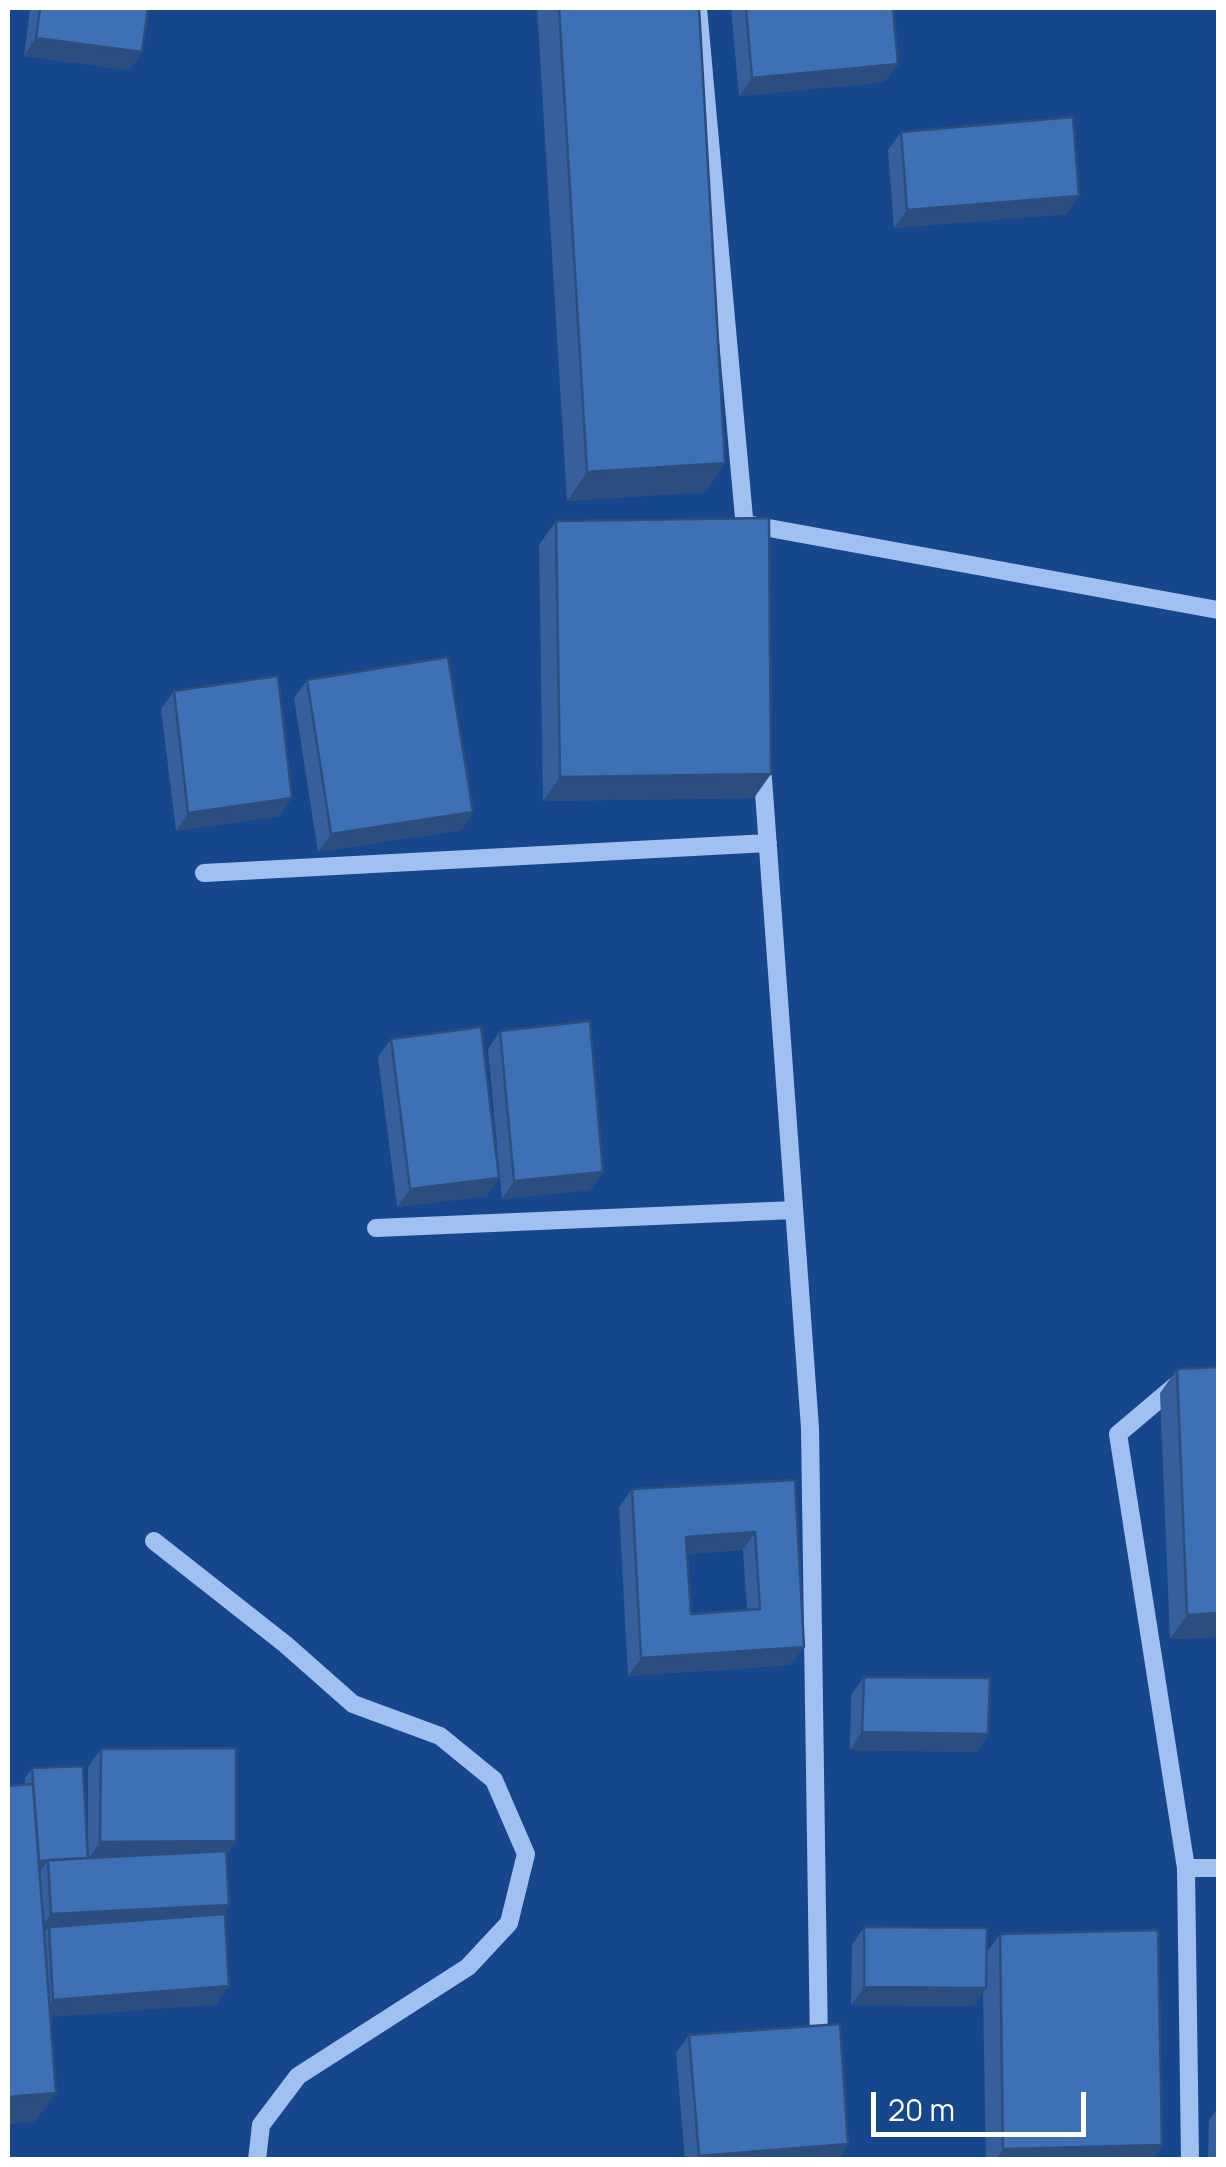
<!DOCTYPE html>
<style>
body{margin:0}
#map{position:relative;width:1226px;height:2167px;overflow:hidden;background:#16468c;font-family:Manrope,sans-serif}
canvas{display:block}
.frame{position:absolute;inset:0;border:10px solid #fff;pointer-events:none}
.scale{position:absolute;left:871px;top:2092px;width:215px;height:45px;box-sizing:border-box;border:5px solid #fff;border-top:0;padding-left:12px;font-size:30px;line-height:35px;white-space:nowrap;color:#fff;-webkit-text-stroke:8px #16468c;paint-order:stroke}
</style>
<div id="map">
<canvas width="1226" height="2167"></canvas>
<div class="frame"></div>
<div class="scale">20 m</div>
</div>
<script>
const context = document.querySelector('canvas').getContext('2d');
context.lineJoin = 'round';
function toPath(rows) {
  const path = new Path2D();
  for (const r of rows) {
    path.moveTo(r[0], r[1]);
    for (let i = 2; i < r.length; i += 2) path.lineTo(r[i], r[i + 1]);
  }
  return path;
}
function stroke(path, color, width, dash) {
  context.strokeStyle = color;
  context.lineWidth = width;
  context.lineCap = dash ? 'butt' : 'round';
  context.setLineDash(dash || []);
  context.stroke(path);
}
function paint(path, color) {
  context.fillStyle = color;
  context.fill(path, 'evenodd');
}
stroke(toPath([
 [698,8,746,540],
 [747,524,1218,610],
 [762,765,810,1428,819,2047],
 [204,873,768,843],
 [376,1228,794,1210],
 [154,1541,285,1644,353,1704,440,1736,494,1780,526,1854,509,1923,468,1967,298,2076,261,2125,257,2160],
 [1186,1868,1118,1434,1176,1385,1218,1383],
 [1190,2160,1186,1868,1218,1868]
]), '#a0c1ef', 18);
paint(toPath([
 [30,8,148,8,142,52,129,70,24,56],
 [537,8,699,8,725,463,705,492,567,501],
 [731,8,893,8,898,64,885,82,739,96],
 [901,132,1067,214,894,228,888,150],
 [556,521,754,798,543,801,539,545],
 [307,680,473,812,461,830,318,852,294,698],
 [174,691,280,816,176,831,161,709],
 [500,1031,603,1172,590,1190,502,1199,488,1049],
 [391,1039,499,1178,487,1196,397,1207,378,1057],
 [1177,1369,1218,1637,1170,1639,1160,1393],
 [795,1480,791,1665,628,1676,619,1507,632,1489],
 [743,1550,747,1610,691,1614,687,1554],
 [864,1677,988,1734,976,1752,850,1750,851,1695],
 [101,1749,236,1841,226,1855,216,2004,50,2017,36,2121,8,2124,8,1786,25,1785,25,1778,32,1768,88,1858,88,1767],
 [864,1927,987,1952,1000,1934,1162,2145,1152,2160,986,2160,983,1992,974,2006,851,2005,852,1945],
 [689,2035,848,2144,838,2160,685,2160,676,2053],
 [1218,2107,1218,2160,1208,2160,1209,2121]
]), '#35609c');
paint(toPath([
 [36,38,142,52,129,70,24,56],
 [898,64,885,82,739,96,752,78],
 [1079,196,1067,214,894,228,907,210],
 [725,463,705,492,567,501,587,472],
 [771,774,754,798,543,801,560,777],
 [292,798,280,816,176,831,188,813],
 [473,812,461,830,318,852,331,834],
 [603,1172,590,1190,502,1199,514,1181],
 [499,1178,487,1196,397,1207,410,1189],
 [755,1532,743,1550,673,1555,686,1537],
 [1218,1613,1218,1637,1170,1639,1187,1615],
 [804,1647,791,1665,628,1676,641,1658],
 [862,1732,988,1734,976,1752,850,1750],
 [236,1841,224,1859,88,1860,100,1842],
 [36,1861,48,1861,41,1870,30,1871],
 [229,1905,216,1923,49,1927,45,1932,38,1932,51,1914],
 [229,1986,216,2004,41,2018,53,2000],
 [864,1987,986,1988,974,2006,851,2005],
 [56,2093,36,2121,8,2124,8,2097],
 [848,2144,838,2160,696,2160,699,2156],
 [1162,2145,1152,2160,996,2160,1003,2149]
]), '#2b4e7f');
const building = toPath([
 [40,8,148,8,142,52,36,38,40,8],
 [559,8,699,8,725,463,587,472,559,8],
 [746,8,893,8,898,64,752,78,746,8],
 [1073,117,1079,196,907,210,901,132,1073,117],
 [769,518,771,774,560,777,556,521,769,518],
 [448,657,473,812,331,834,307,680,448,657],
 [278,676,292,798,188,813,174,691,278,676],
 [590,1021,603,1172,514,1181,500,1031,590,1021],
 [481,1027,499,1178,410,1189,391,1039,481,1027],
 [1218,1367,1218,1613,1187,1615,1177,1369,1218,1367],
 [795,1480,804,1647,641,1658,632,1489,795,1480],
 [755,1532,760,1609,691,1614,686,1537,755,1532],
 [864,1677,990,1678,988,1734,862,1732,864,1677],
 [236,1748,236,1841,100,1842,101,1749,236,1748],
 [83,1766,88,1858,39,1861,32,1768,83,1766],
 [33,1784,56,2093,8,2097,8,1786,33,1784],
 [226,1851,229,1905,51,1914,48,1860,226,1851],
 [225,1914,229,1986,53,2000,49,1927,225,1914],
 [864,1927,987,1928,986,1988,864,1987,864,1927],
 [1158,1930,1162,2145,1003,2149,1000,1934,1158,1930],
 [840,2024,848,2144,699,2156,689,2035,840,2024]
]);
paint(building, '#3e70b5');
stroke(building, '#2b4e7f', 2.5);
</script>
